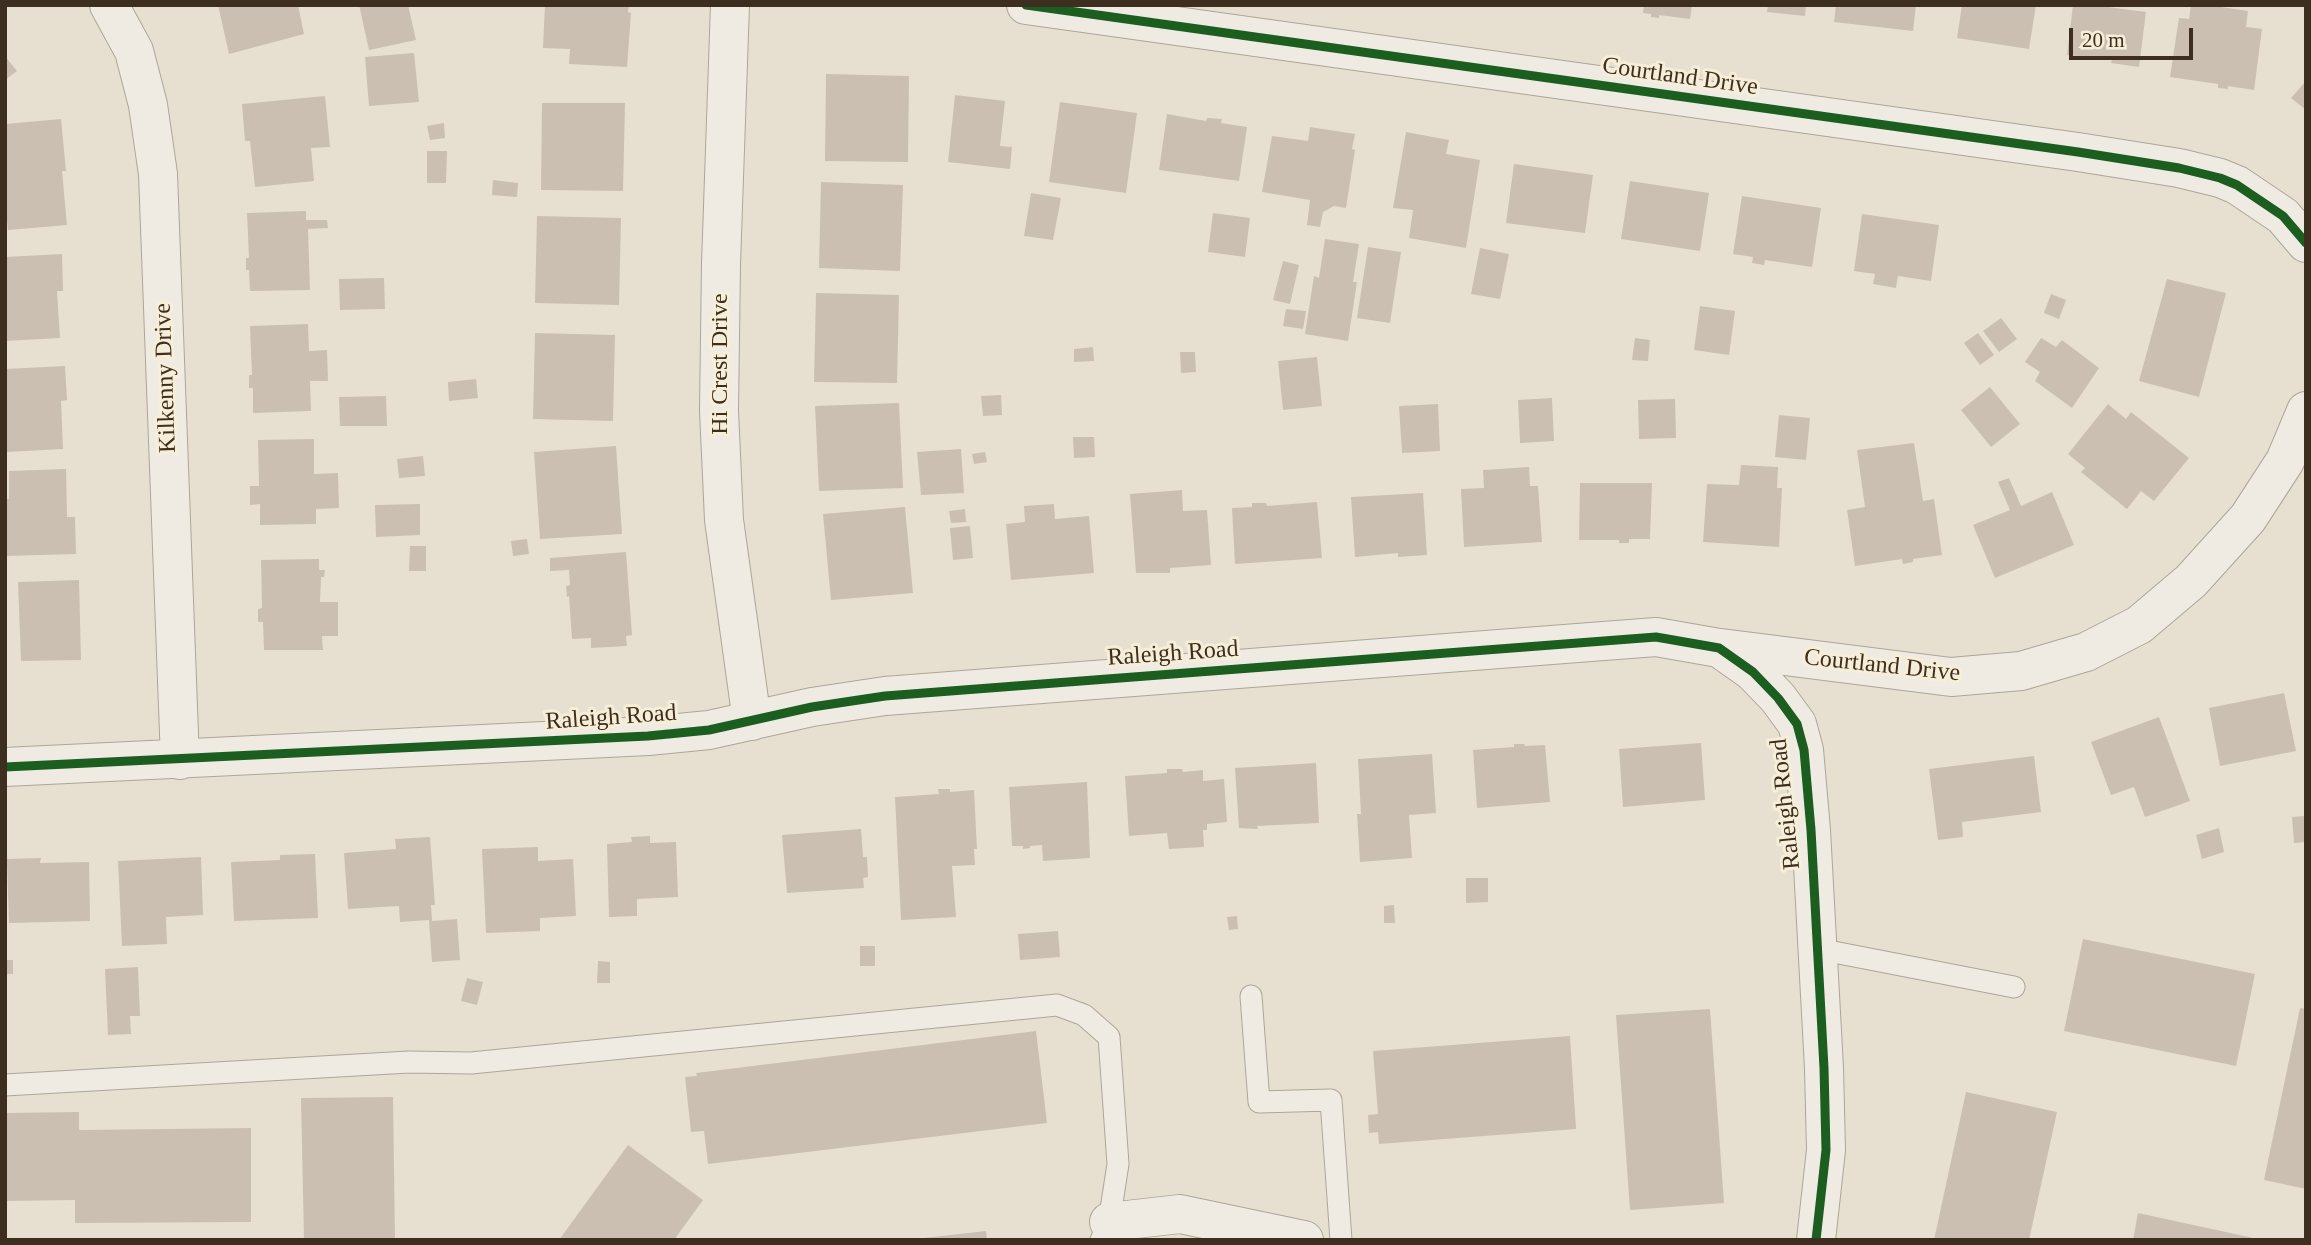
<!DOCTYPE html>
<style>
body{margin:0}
#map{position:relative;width:2311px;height:1245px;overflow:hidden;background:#e7e0d1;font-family:Georgia,serif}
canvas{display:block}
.frame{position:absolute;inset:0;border:7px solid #3d2e20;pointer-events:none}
.scale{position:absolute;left:2069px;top:28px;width:124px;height:32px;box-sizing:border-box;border:4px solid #3d2e20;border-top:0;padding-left:9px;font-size:21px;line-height:24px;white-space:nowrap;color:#3d2e20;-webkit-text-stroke:5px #f7eed8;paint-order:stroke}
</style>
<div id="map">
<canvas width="2311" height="1245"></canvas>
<div class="frame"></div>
<div class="scale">20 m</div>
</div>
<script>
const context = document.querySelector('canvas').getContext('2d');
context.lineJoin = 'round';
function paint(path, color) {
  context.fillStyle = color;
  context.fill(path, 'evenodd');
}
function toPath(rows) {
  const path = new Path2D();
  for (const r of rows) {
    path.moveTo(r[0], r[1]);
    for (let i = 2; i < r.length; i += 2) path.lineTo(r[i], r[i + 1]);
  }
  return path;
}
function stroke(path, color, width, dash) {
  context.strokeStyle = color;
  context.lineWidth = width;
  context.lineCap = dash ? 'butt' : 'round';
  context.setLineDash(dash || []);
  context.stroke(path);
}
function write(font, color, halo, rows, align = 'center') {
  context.font = font + ' Georgia,serif';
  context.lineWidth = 6;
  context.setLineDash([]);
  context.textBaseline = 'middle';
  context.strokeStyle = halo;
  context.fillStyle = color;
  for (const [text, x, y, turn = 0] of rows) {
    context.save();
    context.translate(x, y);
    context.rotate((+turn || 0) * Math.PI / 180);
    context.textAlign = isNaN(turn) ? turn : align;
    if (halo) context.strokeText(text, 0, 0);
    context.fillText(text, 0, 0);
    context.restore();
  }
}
paint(toPath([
 [218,5,298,5,304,34,229,54],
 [359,5,408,5,416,40,369,50],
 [545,5,629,5,628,12,631,13,627,67,569,64,570,49,543,48],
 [1644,5,1692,5,1690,19,1659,15,1659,18,1651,17,1651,14,1643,13],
 [1768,5,1806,5,1805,16,1767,12],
 [1836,5,1916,5,1913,31,1834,22],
 [1962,5,2036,5,2029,49,1957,38],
 [2073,5,2092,5,2146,12,2139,67,2111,63,2112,60,2067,55],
 [2191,5,2208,5,2248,11,2246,27,2262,29,2254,90,2228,86,2228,89,2218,88,2218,84,2170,77,2179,18,2189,19],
 [414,53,419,102,369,106,365,57],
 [5,56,17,71,5,80],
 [826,74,909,76,908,162,825,161],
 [2306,81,2306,110,2291,98],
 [955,95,1005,101,1000,146,1012,147,1010,169,948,162],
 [325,96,330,147,311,148,314,181,255,187,250,141,245,141,242,104],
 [1060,102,1137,113,1126,193,1049,182],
 [542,103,625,103,623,191,541,190],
 [1167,114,1206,121,1207,118,1222,119,1221,123,1247,127,1239,181,1159,170],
 [61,119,66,171,62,171,67,225,8,230,5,204,5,124],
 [444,123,445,138,430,140,427,126],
 [1310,127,1355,134,1352,149,1355,150,1346,208,1334,206,1323,212,1320,227,1307,225,1310,200,1262,192,1272,136,1308,141],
 [1406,132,1449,140,1446,154,1480,160,1466,248,1409,238,1413,210,1393,208],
 [427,151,447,151,446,183,427,183],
 [1514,164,1593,175,1585,233,1506,223],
 [493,180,518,183,517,197,492,195],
 [1630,181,1709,193,1700,251,1621,239],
 [821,182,903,185,900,271,819,268],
 [1031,193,1061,198,1053,240,1024,236],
 [1742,196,1821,208,1812,267,1765,260,1764,265,1752,263,1753,257,1733,254],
 [306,211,306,220,327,220,328,228,308,229,310,290,250,291,249,270,246,270,246,258,249,258,247,213],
 [1213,213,1250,218,1245,257,1208,252],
 [1862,214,1939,225,1931,281,1898,276,1896,288,1873,284,1875,274,1854,271],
 [537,216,621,218,619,305,535,303],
 [1325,239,1359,244,1353,282,1357,282,1348,341,1305,334,1314,276,1319,278],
 [1368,247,1401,252,1390,323,1357,318],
 [1480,248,1509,254,1500,299,1471,294],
 [62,254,63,291,57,291,60,338,5,341,5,257],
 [1283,261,1299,265,1290,304,1273,300],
 [384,278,385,309,340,310,339,279],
 [2167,279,2226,293,2199,397,2139,381],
 [816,293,899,295,897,383,814,382],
 [2051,294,2066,300,2059,319,2044,313],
 [1700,306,1735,311,1729,355,1694,350],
 [1286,309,1306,311,1303,329,1283,326],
 [2001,318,2017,339,1999,352,1983,331],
 [308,324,309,351,327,350,328,381,310,381,311,411,253,413,253,388,249,388,249,375,252,375,250,326],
 [535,333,615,335,613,421,533,419],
 [1978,333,1994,355,1980,365,1964,343],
 [1635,338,1650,340,1648,361,1632,360],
 [2041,338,2056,347,2062,340,2099,368,2072,408,2035,381,2040,372,2025,362],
 [1093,347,1094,361,1074,362,1074,349],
 [1180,352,1195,352,1196,372,1181,373],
 [1317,357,1322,406,1283,410,1278,361],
 [65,366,67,400,61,401,63,449,7,452,5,369],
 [476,379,478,398,449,401,448,382],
 [1990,387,2020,424,1991,447,1961,410],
 [1001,395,1002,415,983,416,981,396],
 [386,396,387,426,340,426,339,397],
 [1552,398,1554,441,1520,443,1518,400],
 [1675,399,1676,438,1639,439,1638,400],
 [899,403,903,488,819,491,815,406],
 [1438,404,1440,451,1402,453,1399,406],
 [2108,404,2126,419,2131,412,2189,458,2154,501,2141,491,2127,509,2081,472,2085,468,2068,454],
 [1779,415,1810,418,1806,460,1775,457],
 [1073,437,1094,437,1095,457,1074,458],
 [314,439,314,474,338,473,339,508,316,509,316,524,260,525,260,504,250,505,250,486,259,486,258,440],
 [1914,443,1923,501,1934,499,1942,555,1913,559,1913,562,1903,564,1902,559,1855,566,1847,510,1865,507,1857,450],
 [616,446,622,534,540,539,534,452],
 [961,449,964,493,921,495,917,452],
 [985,452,987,462,974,464,972,454],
 [423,456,425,476,399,478,397,459],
 [1741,465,1778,467,1777,488,1782,488,1779,547,1703,542,1707,484,1739,485],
 [1529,467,1530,486,1538,486,1542,542,1464,547,1461,489,1484,488,1483,470],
 [66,469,67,517,75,517,76,554,5,556,5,499,9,499,9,471],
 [2009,478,2021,506,2052,492,2074,545,1995,578,1973,525,2010,510,1998,482],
 [1580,483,1652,483,1650,539,1629,539,1629,543,1619,543,1619,540,1579,540],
 [1182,490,1183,511,1207,510,1211,565,1170,568,1170,573,1136,573,1130,494],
 [1423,493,1427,555,1398,557,1398,553,1355,557,1351,497],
 [1317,502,1322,558,1235,564,1232,508,1252,507,1252,503,1266,503,1267,506],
 [420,504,420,535,376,537,375,505],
 [1054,504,1055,519,1089,516,1094,573,1011,580,1006,524,1025,522,1024,506],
 [905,507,913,593,831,600,823,514],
 [965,509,966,522,951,523,949,511],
 [970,526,973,558,953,560,950,528],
 [527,539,529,554,513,556,511,541],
 [410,546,426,546,426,571,409,571],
 [626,552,632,635,626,636,627,646,591,648,591,638,572,639,569,596,567,597,566,586,570,585,569,570,550,571,550,558],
 [319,559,319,570,325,570,324,577,321,577,320,602,338,602,338,636,322,636,323,650,264,650,263,622,258,622,258,609,262,608,261,560],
 [79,580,81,660,21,661,18,582],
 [2284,693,2296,751,2220,766,2209,708],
 [2159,717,2190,801,2145,817,2134,787,2111,795,2091,742],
 [1701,743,1705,800,1623,807,1619,749],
 [1514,744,1524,744,1525,746,1545,745,1550,802,1477,808,1473,750,1514,747],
 [1432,754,1436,813,1409,815,1412,858,1360,862,1357,814,1361,814,1358,759],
 [2034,756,2041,812,1962,822,1963,837,1938,840,1929,769],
 [1316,763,1319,823,1257,826,1258,829,1239,828,1235,768],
 [1167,769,1182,769,1183,772,1203,770,1203,781,1224,779,1227,822,1207,824,1207,830,1203,830,1204,847,1169,849,1167,833,1129,836,1125,776,1167,773],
 [1087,782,1090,858,1043,861,1042,845,1030,846,1030,848,1023,849,1023,846,1012,846,1009,787],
 [938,789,950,789,950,792,974,790,977,849,974,849,975,865,952,866,956,917,901,920,895,797,939,794],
 [2306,816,2306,842,2294,843,2292,817],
 [2219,828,2224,852,2202,859,2196,835],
 [861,829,863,857,867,857,868,877,863,878,864,888,787,893,782,835],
 [650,836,650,843,676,842,678,897,637,899,637,916,609,917,607,844,632,842,631,837],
 [430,837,435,905,431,905,432,921,457,919,460,960,432,962,429,920,400,922,399,906,348,909,344,853,396,849,395,839],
 [538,847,538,861,573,859,576,916,540,918,540,931,486,933,482,849],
 [315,854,318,918,234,921,231,862,280,860,280,855],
 [201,857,203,915,166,917,167,944,122,946,118,861],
 [41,858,40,863,89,862,90,921,9,923,7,859],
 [1466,878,1488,878,1488,902,1466,903],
 [1394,905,1395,923,1384,923,1384,906],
 [1237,916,1238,929,1229,930,1227,917],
 [1058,931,1060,957,1020,960,1018,934],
 [2083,939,2255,974,2236,1066,2064,1031],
 [860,946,875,946,875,966,860,966],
 [5,960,13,960,13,974,5,974],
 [598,961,610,962,610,983,597,983],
 [138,967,140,1016,130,1016,131,1034,108,1035,105,969],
 [467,978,483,982,477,1005,461,1001],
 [2300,1008,2306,1009,2306,1189,2264,1180],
 [1710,1009,1724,1203,1630,1210,1616,1015],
 [1036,1031,1047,1123,708,1164,704,1131,691,1132,685,1077,697,1076,696,1073],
 [1570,1036,1576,1129,1379,1144,1378,1132,1369,1133,1368,1115,1378,1114,1373,1051],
 [1966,1092,2057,1112,2029,1240,1934,1240],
 [393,1097,395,1240,304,1240,301,1098],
 [79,1112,79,1130,251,1128,251,1222,75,1223,75,1200,5,1201,5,1113],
 [628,1145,703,1200,674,1240,559,1240],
 [2138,1213,2258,1239,2258,1240,2133,1240],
 [986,1231,987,1240,924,1240,924,1238]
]), '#cbbfb2');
const service = toPath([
 [1818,949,2014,987],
 [1251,996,1259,1102,1331,1100,1341,1240],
 [5,1085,409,1062,471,1063,1057,1005,1084,1015,1109,1037,1118,1164,1109,1222,1101,1240]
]);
const minor = toPath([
 [109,5,134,51,148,105,158,174,180,760],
 [730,5,721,264,719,411,724,520,752,721],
 [1026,5,2078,152,2179,168,2220,178,2237,185,2283,216,2306,243],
 [1721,648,1951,677,2021,671,2086,652,2139,625,2191,581,2248,518,2285,461,2306,411],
 [5,767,648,736,709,730,812,707,885,696,1656,637,1719,648,1753,672,1778,698,1797,724,1804,750,1811,830,1824,1068,1826,1150,1816,1240],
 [1109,1222,1180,1214,1304,1240]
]);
stroke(service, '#ada599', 23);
stroke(minor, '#ada599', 40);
stroke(service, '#efebe3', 21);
stroke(minor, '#efebe3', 38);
stroke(toPath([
 [1026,5,2078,152,2179,168,2220,178,2237,185,2283,216,2306,243],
 [5,767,648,736,709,730,812,707,885,696,1656,637,1719,648,1753,672,1778,698,1797,724,1804,750,1811,830,1824,1068,1826,1150,1816,1240]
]), '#1b5e20', 9);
write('24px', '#3d2e20', '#f7eed8', [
 ["Courtland Drive",1680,77,8],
 ["Hi Crest Drive",721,364,-90],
 ["Kilkenny Drive",166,378,-92],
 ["Raleigh Road",1173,654,-4],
 ["Courtland Drive",1882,666,6],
 ["Raleigh Road",611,718,-4],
 ["Raleigh Road",1786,804,-96]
]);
</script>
